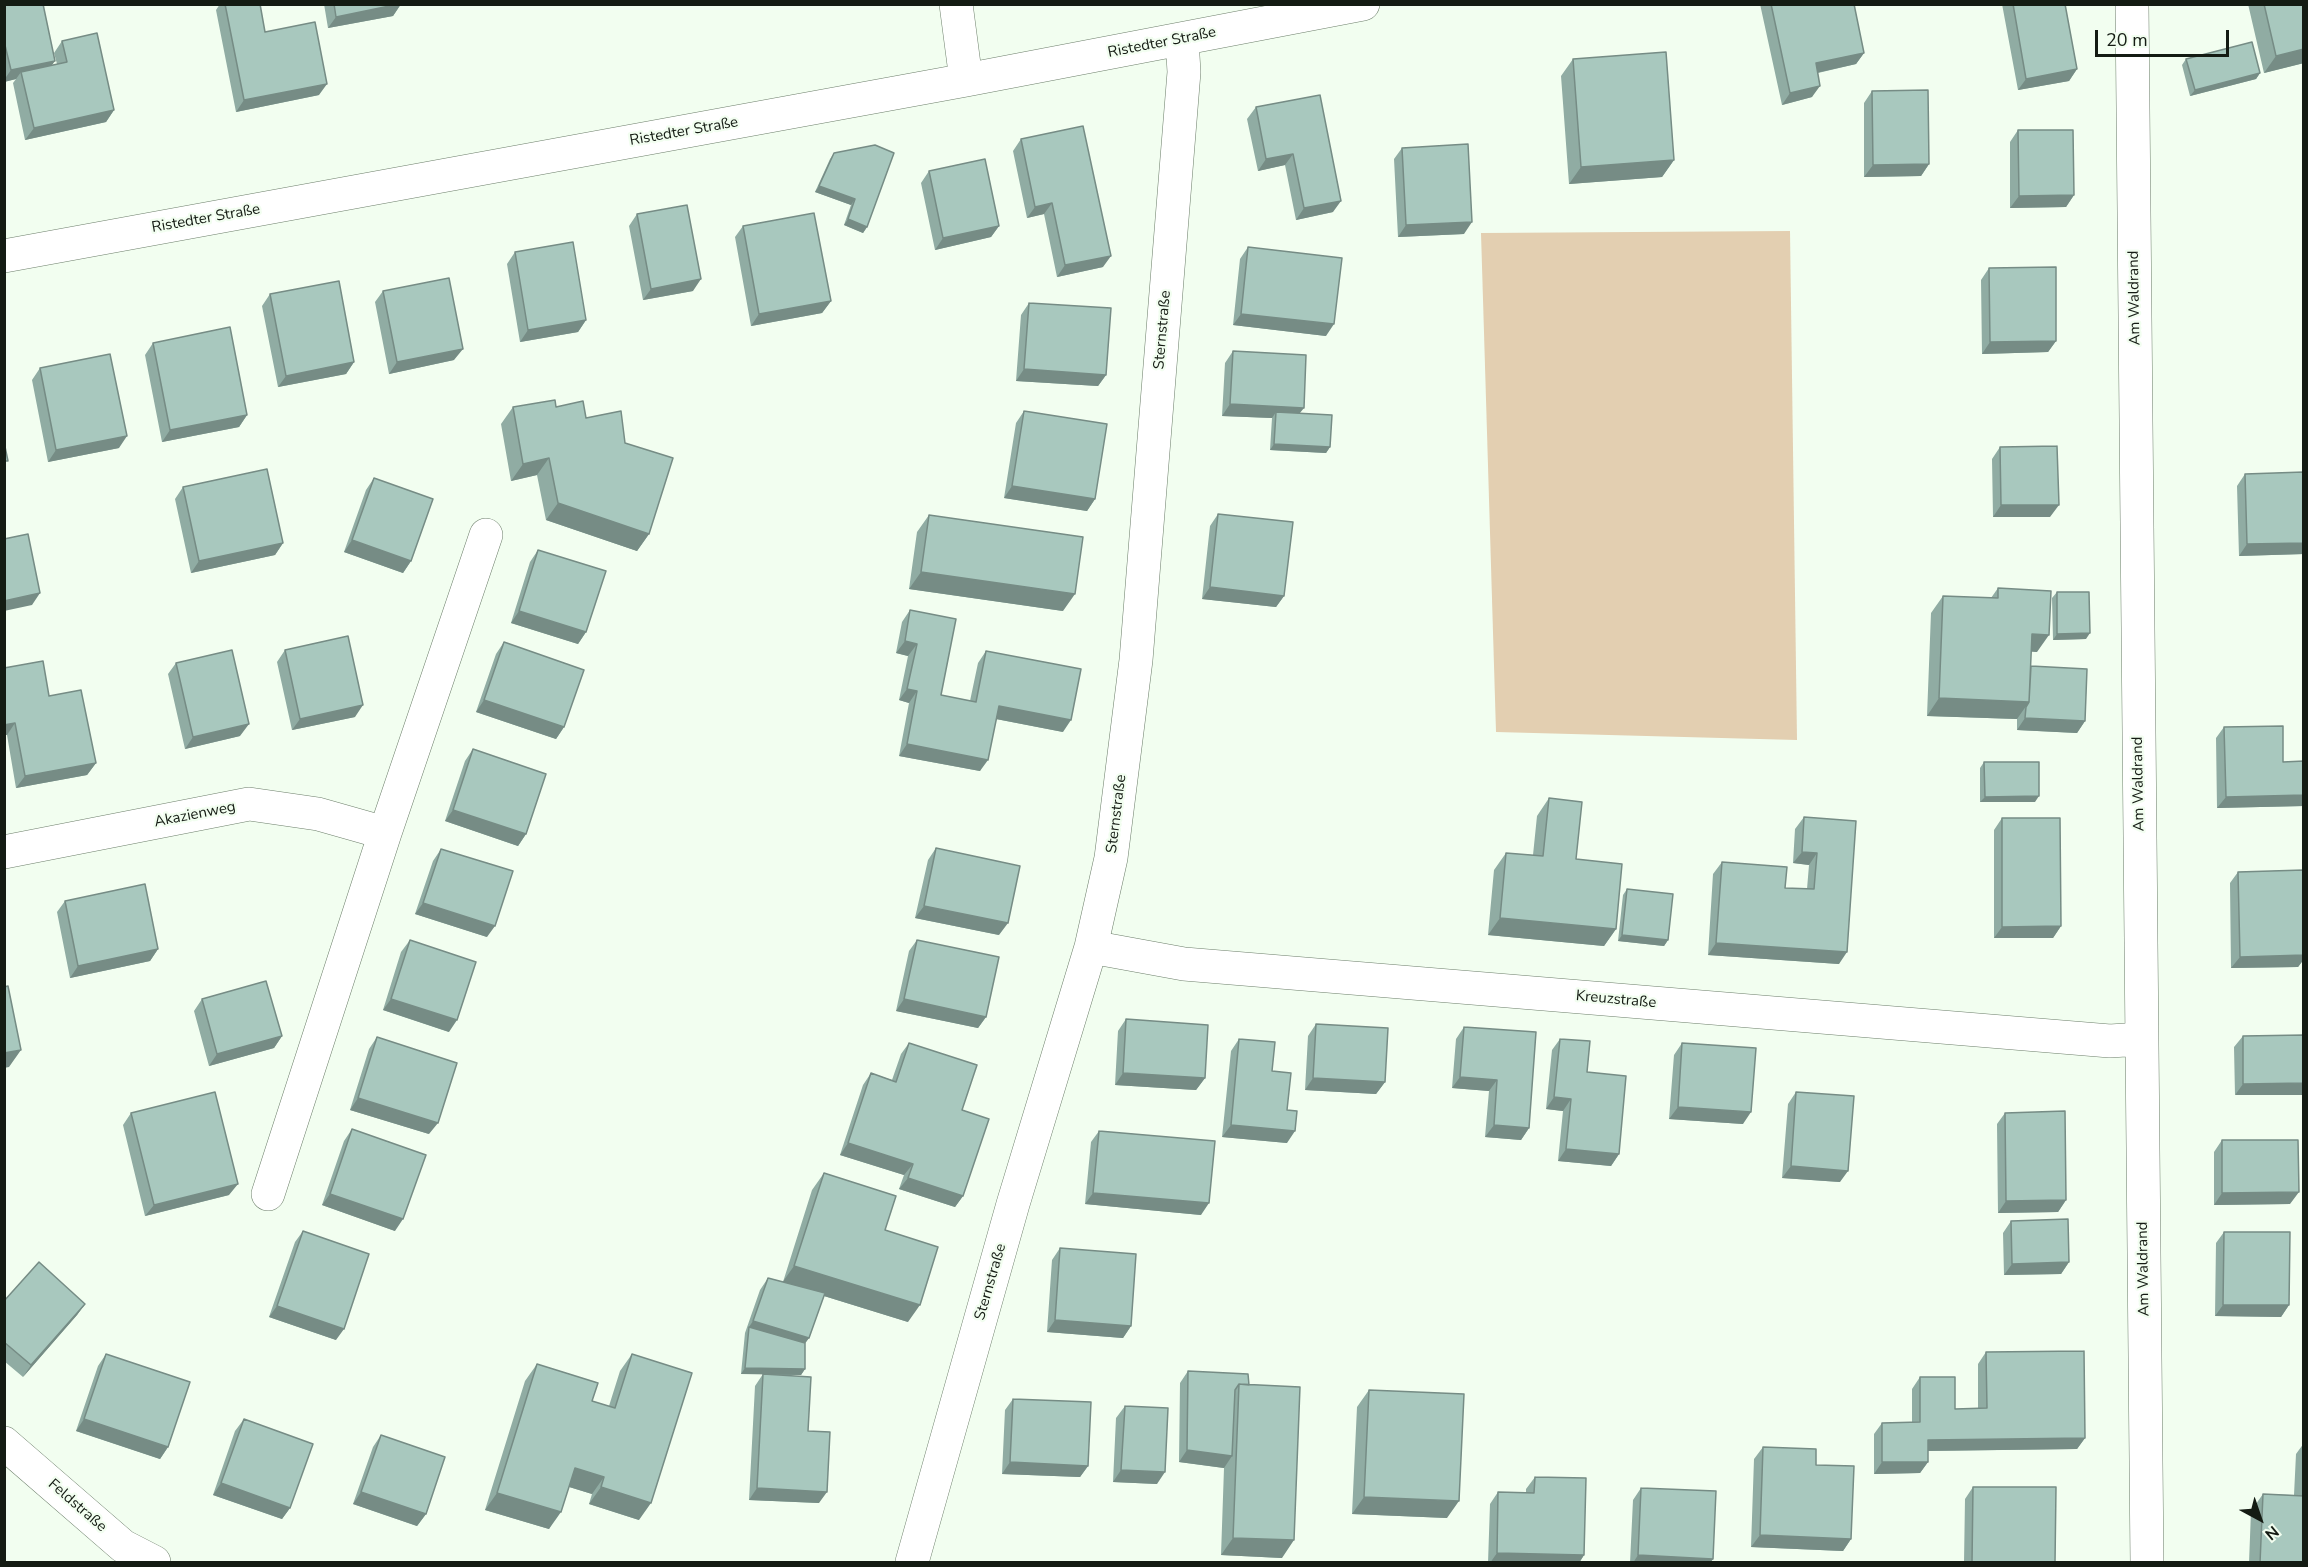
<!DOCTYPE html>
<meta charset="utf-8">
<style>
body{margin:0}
#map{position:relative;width:2308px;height:1567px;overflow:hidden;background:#f2fef0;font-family:"Nunito Sans",sans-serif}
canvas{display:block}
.frame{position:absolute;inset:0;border:6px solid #141b13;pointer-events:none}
.north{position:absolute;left:2230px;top:1489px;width:60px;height:60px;-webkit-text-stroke:4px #f2fef0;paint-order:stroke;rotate:140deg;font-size:16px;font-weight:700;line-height:24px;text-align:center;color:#141b13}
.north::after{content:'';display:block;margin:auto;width:21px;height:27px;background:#141b13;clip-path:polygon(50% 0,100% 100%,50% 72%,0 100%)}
.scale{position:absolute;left:2095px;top:30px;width:134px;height:27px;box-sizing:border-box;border:3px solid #141b13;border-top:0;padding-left:8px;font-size:18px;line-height:21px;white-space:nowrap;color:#141b13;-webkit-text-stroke:4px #f2fef0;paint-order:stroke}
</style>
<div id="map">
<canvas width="2308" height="1567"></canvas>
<div class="frame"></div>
<div class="north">N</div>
<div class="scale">20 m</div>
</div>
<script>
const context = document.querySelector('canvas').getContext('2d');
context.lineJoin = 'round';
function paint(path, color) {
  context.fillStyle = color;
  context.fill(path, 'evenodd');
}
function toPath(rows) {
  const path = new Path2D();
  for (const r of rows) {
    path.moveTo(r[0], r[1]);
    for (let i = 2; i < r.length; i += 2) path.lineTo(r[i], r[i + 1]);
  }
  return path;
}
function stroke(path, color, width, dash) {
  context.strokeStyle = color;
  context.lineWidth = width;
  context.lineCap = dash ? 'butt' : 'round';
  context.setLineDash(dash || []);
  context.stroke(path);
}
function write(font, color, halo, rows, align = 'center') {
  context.font = font + ' "Nunito Sans",sans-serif';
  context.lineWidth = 4.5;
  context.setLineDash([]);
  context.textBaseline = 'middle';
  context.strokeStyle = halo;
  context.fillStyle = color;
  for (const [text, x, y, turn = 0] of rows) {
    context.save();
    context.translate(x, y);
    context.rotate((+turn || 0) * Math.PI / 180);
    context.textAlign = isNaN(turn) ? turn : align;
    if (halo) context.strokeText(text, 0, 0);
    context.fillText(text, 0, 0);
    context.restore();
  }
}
paint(toPath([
 [1790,231,1797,740,1496,732,1481,233]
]), '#e3cfb1');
const minor = toPath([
 [956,4,966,80],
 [2132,4,2147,1562],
 [4,256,966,80,1363,4],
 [4,852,249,804,318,814,385,833],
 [1091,947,1184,964,2110,1041,2141,1039],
 [268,1194,385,833,486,535],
 [4,1443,123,1546,154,1562],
 [912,1562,1013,1204,1091,947,1111,858,1136,660,1184,72,1182,40]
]);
stroke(minor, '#6d7f6b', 34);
stroke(minor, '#fff', 33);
paint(toPath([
 [4,4,52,65,57,64,54,53,62,41,114,110,106,122,25,140,13,83,16,79,4,82],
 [220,4,260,4,265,32,319,95,236,112,216,10],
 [324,4,401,4,393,16,328,28],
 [1760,4,1854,4,1864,53,1856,64,1818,73,1812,97,1782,105],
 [2002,4,2065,4,2077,69,2069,81,2018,90],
 [2248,4,2304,4,2304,63,2264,73],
 [1573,59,1674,160,1662,177,1569,184,1561,76],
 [2186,59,2260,73,2256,79,2190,96,2182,65],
 [1872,91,1929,164,1921,176,1864,177,1864,103],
 [1320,95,1333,212,1296,220,1285,165,1258,171,1247,119,1256,107],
 [2018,130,2074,195,2066,207,2010,208,2010,142],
 [1021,139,1103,267,1057,277,1044,214,1027,218,1013,151],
 [1402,148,1464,234,1398,237,1394,159],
 [834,153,867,227,863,233,844,225,851,205,815,192,830,159],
 [929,171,999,226,991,237,935,250,921,183],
 [637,214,693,291,643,300,629,226],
 [743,226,831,301,822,313,751,326,735,237],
 [1248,247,1326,336,1233,325,1240,259],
 [515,252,586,320,578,332,520,342,507,264],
 [1989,268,2056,341,2048,352,1982,354,1981,280],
 [383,291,454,360,389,374,375,302],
 [270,294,354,362,346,374,278,387,262,306],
 [1029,303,1106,375,1098,386,1016,381,1021,315],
 [153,343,247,415,239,427,162,442,145,355],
 [1233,351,1299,414,1330,447,1326,453,1270,450,1272,418,1222,416,1225,363],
 [40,368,119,448,48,462,32,380],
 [513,407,556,407,586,418,625,443,649,534,637,551,546,520,537,475,511,481,501,424],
 [1024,411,1095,499,1087,511,1004,498,1016,423],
 [2000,447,2050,517,1993,517,1992,459],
 [2304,472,2304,554,2239,556,2237,486,2245,474],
 [374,478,411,561,403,573,344,552,366,490],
 [183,487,283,543,275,555,191,573,175,499],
 [1218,514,1284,596,1276,607,1202,599,1210,526],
 [929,515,1063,611,909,589,917,532],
 [538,550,586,632,578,644,511,623,530,562],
 [1998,588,2037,652,2031,651,2031,666,2085,721,2077,733,2017,730,2017,719,1927,716,1931,613,1943,596,1991,598],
 [2057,592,2086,639,2053,640,2052,598],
 [910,610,941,695,970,701,978,663,986,651,1063,732,996,719,980,771,899,756,909,703,899,700,908,656,896,653,902,622],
 [504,642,564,727,556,739,476,712,496,654],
 [285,650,355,717,292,730,277,662],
 [176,663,240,736,185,749,168,674],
 [4,668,49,696,96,763,87,775,16,788,7,735,4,735],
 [2224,727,2283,762,2304,761,2304,806,2217,808,2216,738],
 [473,749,526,834,518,846,445,821,465,761],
 [1984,762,2035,802,1980,802,1980,768],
 [1549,798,1576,859,1616,929,1604,946,1488,935,1494,870,1506,853,1533,855,1537,816],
 [1804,817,1856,821,1839,964,1708,955,1713,874,1722,862,1785,888,1807,889,1809,865,1793,863,1795,829],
 [2002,818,2061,926,2053,938,1994,938,1994,830],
 [936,848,999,935,915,918,928,860],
 [441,849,487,937,415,914,433,861],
 [2304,870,2304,959,2298,967,2231,968,2230,883,2238,872],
 [1627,889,1668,940,1664,946,1618,941,1623,895],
 [65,901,158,949,150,961,70,978,57,912],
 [410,940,449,1032,383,1010,401,952],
 [917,940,986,1017,978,1028,896,1011,909,951],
 [202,999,282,1036,274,1048,209,1066,194,1011],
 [1126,1019,1205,1078,1196,1090,1115,1085,1118,1031],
 [1316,1024,1385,1082,1376,1094,1305,1090,1308,1036],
 [1464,1027,1529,1128,1521,1140,1485,1137,1489,1091,1452,1088,1456,1039],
 [2304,1035,2235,1095,2234,1047,2243,1036],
 [377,1037,429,1134,350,1110,369,1049],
 [1239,1039,1272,1071,1287,1110,1287,1143,1222,1137,1231,1051],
 [1560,1039,1587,1072,1619,1154,1611,1166,1558,1161,1563,1111,1546,1109,1552,1050],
 [909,1043,962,1110,963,1196,955,1207,899,1189,904,1175,840,1155,863,1085,871,1073,892,1080,901,1054],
 [1682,1043,1743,1124,1669,1119,1674,1055],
 [1796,1092,1840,1182,1782,1178,1788,1104],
 [131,1113,229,1195,145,1216,123,1125],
 [2005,1113,2066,1200,2058,1212,1998,1213,1997,1124],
 [352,1129,395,1231,322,1205,344,1141],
 [1099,1131,1201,1215,1085,1204,1091,1142],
 [2222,1140,2290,1204,2214,1205,2214,1152],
 [824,1173,885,1230,908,1322,824,1296,809,1338,805,1343,805,1369,801,1375,766,1375,808,1431,819,1503,749,1500,755,1386,763,1374,741,1374,745,1333,760,1290,768,1278,783,1282,812,1190],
 [2011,1221,2069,1262,2061,1274,2004,1275,2003,1233],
 [303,1231,336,1340,269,1317,295,1242],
 [2224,1232,2289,1305,2281,1317,2215,1316,2216,1243],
 [1060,1248,1131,1326,1123,1338,1047,1332,1052,1260],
 [4,1301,85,1304,77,1315,23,1377,4,1361],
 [1986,1352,2085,1438,2077,1449,1928,1451,1928,1462,1920,1473,1874,1474,1874,1434,1882,1423,1912,1422,1912,1389,1920,1377,1955,1409,1978,1409,1978,1364],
 [106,1354,168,1447,160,1459,76,1431,98,1366],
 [632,1354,639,1520,589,1504,592,1494,569,1487,549,1529,485,1510,525,1381,537,1364,592,1401,609,1406,620,1371],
 [1188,1371,1249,1385,1282,1558,1221,1555,1224,1468,1179,1462,1180,1383],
 [1369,1390,1447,1518,1352,1514,1357,1407],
 [1013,1399,1088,1466,1080,1477,1002,1474,1005,1410],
 [1125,1406,1157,1484,1113,1482,1116,1418],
 [244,1419,290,1508,282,1519,213,1495,235,1431],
 [381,1435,426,1514,417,1526,353,1504,373,1447],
 [2304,1443,2304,1563,2249,1563,2251,1511,2263,1494,2294,1495,2296,1454],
 [1763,1447,1816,1465,1851,1539,1843,1551,1751,1547,1754,1459],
 [1535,1477,1584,1555,1579,1563,1488,1563,1490,1504,1498,1492,1526,1493,1526,1489],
 [1973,1487,2055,1563,1964,1563,1965,1499],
 [1641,1488,1713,1559,1710,1563,1630,1563,1633,1500]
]), '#90aca3');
paint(toPath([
 [399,4,401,4,393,16,328,28,336,17],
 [2304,49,2304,63,2264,73,2276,56],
 [1864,53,1856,64,1807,75,1816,63],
 [55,61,46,73,21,72,16,79,4,82,4,80,11,70],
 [2077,69,2069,81,2018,90,2026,79],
 [2260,73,2256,79,2190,96,2195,90],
 [327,84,319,95,236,112,244,100],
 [1820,86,1812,97,1782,105,1790,93],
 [114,110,106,122,25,140,34,128],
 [1293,154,1285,165,1258,171,1266,159],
 [1674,160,1662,177,1569,184,1581,167],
 [1929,164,1921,176,1864,177,1873,165],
 [819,186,855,199,851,205,815,192],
 [2074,195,2066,207,2010,208,2019,196],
 [1341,201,1333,212,1296,220,1304,208],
 [1052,203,1044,214,1027,218,1035,207],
 [848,219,867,227,863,233,844,225],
 [1472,222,1464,234,1398,237,1406,225],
 [999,226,991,237,935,250,943,238],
 [1111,256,1103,267,1057,277,1065,265],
 [701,279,693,291,643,300,651,289],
 [831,301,822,313,751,326,759,314],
 [1241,314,1334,324,1326,336,1233,325],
 [586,320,578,332,520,342,528,330],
 [2056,341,2048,352,1982,354,1990,342],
 [463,349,454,360,389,374,397,362],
 [354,362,346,374,278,387,286,376],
 [1024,369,1106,375,1098,386,1016,381],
 [1230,404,1304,408,1295,419,1276,412,1272,418,1222,416],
 [247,415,239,427,162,442,170,430],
 [127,436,119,448,48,462,56,450],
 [1274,444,1330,447,1326,453,1270,450],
 [549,458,537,475,511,481,523,464],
 [1012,486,1095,499,1087,511,1004,498],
 [558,503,649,534,637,551,546,520],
 [2001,505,2059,505,2050,517,1993,517],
 [352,540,411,561,403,573,344,552],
 [283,543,275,555,191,573,199,561],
 [2304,543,2304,554,2239,556,2247,544],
 [921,572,1075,594,1063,611,909,589],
 [1210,587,1284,596,1276,607,1202,599],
 [40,593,32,605,4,611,4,601],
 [519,611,586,632,578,644,511,623],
 [2090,633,2086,639,2053,640,2057,634],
 [2032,634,2049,635,2037,652,2020,651],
 [905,641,917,644,908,656,896,653],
 [907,689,917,691,909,703,899,700],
 [1939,698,2029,702,2017,719,1927,716],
 [484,700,564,727,556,739,476,712],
 [363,705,355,717,292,730,300,719],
 [999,706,1071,720,1063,732,991,718],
 [2025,718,2085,721,2077,733,2017,730],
 [15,723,7,735,4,735,4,725],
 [249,724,240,736,185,749,193,737],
 [907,744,988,760,980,771,899,756],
 [96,763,87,775,16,788,25,776],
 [2304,795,2304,806,2217,808,2226,797],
 [2039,796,2035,802,1980,802,1985,797],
 [453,810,526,834,518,846,445,821],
 [1802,852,1817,853,1809,865,1793,863],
 [423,903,495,926,487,937,415,914],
 [924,906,1008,923,999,935,915,918],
 [1500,918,1616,929,1604,946,1488,935],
 [2061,926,2053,938,1994,938,2002,927],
 [1622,935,1668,940,1664,946,1618,941],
 [1716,943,1847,952,1839,964,1708,955],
 [158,949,150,961,70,978,78,966],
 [2304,955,2304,959,2298,967,2231,968,2240,957],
 [391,999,457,1020,449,1032,383,1010],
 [904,999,986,1017,978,1028,896,1011],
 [282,1036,274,1048,209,1066,217,1054],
 [21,1050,9,1067,4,1068,4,1053],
 [1123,1073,1205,1078,1196,1090,1115,1085],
 [1460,1077,1497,1080,1489,1091,1452,1088],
 [1313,1078,1385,1082,1376,1094,1305,1090],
 [2304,1083,2304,1095,2235,1095,2243,1084],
 [1554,1097,1571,1099,1563,1111,1546,1109],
 [358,1098,438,1123,429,1134,350,1110],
 [1678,1107,1751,1112,1743,1124,1669,1119],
 [1231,1125,1295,1131,1287,1143,1222,1137],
 [1494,1125,1529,1128,1521,1140,1485,1137],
 [848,1143,913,1164,904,1175,840,1155],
 [1566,1149,1619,1154,1611,1166,1558,1161],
 [1791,1166,1848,1171,1840,1182,1782,1178],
 [908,1178,963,1196,955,1207,899,1189],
 [238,1184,229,1195,145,1216,154,1205],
 [2299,1192,2290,1204,2214,1205,2222,1193],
 [1093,1193,1209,1203,1201,1215,1085,1204],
 [330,1194,403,1219,395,1231,322,1205],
 [2066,1200,2058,1212,1998,1213,2006,1201],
 [2069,1262,2061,1274,2004,1275,2012,1264],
 [794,1266,920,1305,908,1322,782,1283],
 [85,1304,77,1315,23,1377,31,1365],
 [2223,1305,2289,1305,2281,1317,2215,1316],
 [277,1306,344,1329,336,1340,269,1317],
 [1055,1320,1131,1326,1123,1338,1047,1332],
 [753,1321,809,1338,801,1349,749,1327],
 [745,1368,805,1369,801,1375,741,1374],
 [84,1419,168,1447,160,1459,76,1431],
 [2085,1438,2077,1449,1920,1451,1928,1440],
 [1187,1450,1232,1456,1224,1468,1179,1462],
 [1010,1462,1088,1466,1080,1477,1002,1474],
 [1882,1462,1928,1462,1920,1473,1874,1474],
 [575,1468,604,1477,592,1494,563,1485],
 [1121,1470,1165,1472,1157,1484,1113,1482],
 [221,1483,290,1508,282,1519,213,1495],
 [601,1487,651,1503,639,1520,589,1504],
 [757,1488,827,1492,819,1503,749,1500],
 [361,1492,426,1514,417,1526,353,1504],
 [497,1493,561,1512,549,1529,485,1510],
 [1364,1497,1459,1501,1447,1518,1352,1514],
 [1760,1535,1851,1539,1843,1551,1751,1547],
 [1233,1538,1294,1540,1282,1558,1221,1555],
 [1497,1553,1584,1555,1579,1563,1490,1563],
 [1638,1555,1713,1559,1710,1563,1633,1563]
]), '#768c85');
const building = toPath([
 [4,4,43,4,55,61,11,70,4,41,4,4],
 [225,4,260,4,265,32,315,22,327,84,244,100,225,4],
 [334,4,399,4,336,17,334,4],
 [1771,4,1854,4,1864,53,1816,63,1820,86,1790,93,1771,4],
 [2013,4,2065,4,2077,69,2026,79,2013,4],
 [2264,4,2304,4,2304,49,2276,56,2264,4],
 [97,33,114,110,34,128,21,72,67,62,62,41,97,33],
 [2252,42,2260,73,2195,90,2186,59,2252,42],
 [1666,52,1674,160,1581,167,1573,59,1666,52],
 [1928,90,1929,164,1873,165,1872,91,1928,90],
 [1320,95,1341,201,1304,208,1293,154,1266,159,1256,107,1320,95],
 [1083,126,1111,256,1065,265,1052,203,1035,207,1021,139,1083,126],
 [2018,130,2073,130,2074,195,2019,196,2018,130],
 [1468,144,1472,222,1406,225,1402,148,1468,144],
 [875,145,894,153,867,227,848,219,855,199,819,186,834,153,875,145],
 [985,159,999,226,943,238,929,171,985,159],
 [687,205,701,279,651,289,637,214,687,205],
 [814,213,831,301,759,314,743,226,814,213],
 [573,242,586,320,528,330,515,252,573,242],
 [1248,247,1342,258,1334,324,1241,314,1248,247],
 [2056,267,2056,341,1990,342,1989,268,2056,267],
 [449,278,463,349,397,362,383,291,449,278],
 [339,281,354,362,286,376,270,294,339,281],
 [1029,303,1111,308,1106,375,1024,369,1029,303],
 [230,327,247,415,170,430,153,343,230,327],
 [1233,351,1306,355,1304,408,1230,404,1233,351],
 [110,354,127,436,56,450,40,368,110,354],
 [555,400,556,407,583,401,586,418,621,411,625,443,673,458,649,534,558,503,549,458,523,464,513,407,555,400],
 [1024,411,1107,424,1095,499,1012,486,1024,411],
 [1276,412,1332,415,1330,447,1274,444,1276,412],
 [4,442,8,461,4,461,4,442],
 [2057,446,2059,505,2001,505,2000,447,2057,446],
 [267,469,283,543,199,561,183,487,267,469],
 [2304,472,2304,543,2247,544,2245,474,2304,472],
 [374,478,433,499,411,561,352,540,374,478],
 [1218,514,1293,522,1284,596,1210,587,1218,514],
 [929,515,1083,537,1075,594,921,572,929,515],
 [28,534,40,593,4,601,4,539,28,534],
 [538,550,606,571,586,632,519,611,538,550],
 [1998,588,2051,591,2049,635,2032,634,2029,702,1939,698,1943,596,1998,598,1998,588],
 [2057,592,2089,592,2090,633,2057,634,2057,592],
 [910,610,956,619,941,695,976,702,986,651,1081,669,1071,720,999,706,988,760,907,744,917,691,907,689,917,644,905,641,910,610],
 [348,636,363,705,300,719,285,650,348,636],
 [504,642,584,670,564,727,484,700,504,642],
 [232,650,249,724,193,737,176,663,232,650],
 [43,661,49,696,81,690,96,763,25,776,15,723,4,725,4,668,43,661],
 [2031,666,2087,669,2085,721,2025,718,2026,707,2029,702,2031,666],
 [2283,726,2283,762,2304,761,2304,795,2226,797,2224,727,2283,726],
 [473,749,546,774,526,834,453,810,473,749],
 [1984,762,2039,762,2039,796,1985,797,1984,762],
 [1549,798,1582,802,1576,859,1622,864,1616,929,1500,918,1506,853,1543,856,1549,798],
 [1804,817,1856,821,1847,952,1716,943,1722,862,1787,867,1785,888,1814,889,1817,853,1802,852,1804,817],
 [2002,818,2060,818,2061,926,2002,927,2002,818],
 [936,848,1020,866,1008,923,924,906,936,848],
 [441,849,513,871,495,926,423,903,441,849],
 [2304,870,2304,955,2240,957,2238,872,2304,870],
 [145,884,158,949,78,966,65,901,145,884],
 [1627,889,1673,894,1668,940,1622,935,1627,889],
 [410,940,476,962,457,1020,391,999,410,940],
 [917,940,999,957,986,1017,904,999,917,940],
 [266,981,282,1036,217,1054,202,999,266,981],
 [8,986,21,1050,4,1053,4,987,8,986],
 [1126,1019,1208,1025,1205,1078,1123,1073,1126,1019],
 [1316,1024,1388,1028,1385,1082,1313,1078,1316,1024],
 [1464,1027,1536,1032,1529,1128,1494,1125,1497,1080,1460,1077,1464,1027],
 [2304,1035,2304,1083,2243,1084,2243,1036,2304,1035],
 [377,1037,457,1063,438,1123,358,1098,377,1037],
 [1239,1039,1275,1042,1272,1071,1291,1073,1287,1110,1297,1111,1295,1131,1231,1125,1239,1039],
 [1560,1039,1590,1041,1587,1072,1626,1076,1619,1154,1566,1149,1571,1099,1554,1097,1560,1039],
 [909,1043,977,1065,962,1110,989,1119,963,1196,908,1178,913,1164,848,1143,871,1073,896,1082,909,1043],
 [1682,1043,1756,1048,1751,1112,1678,1107,1682,1043],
 [215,1092,238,1184,154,1205,131,1113,215,1092],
 [1796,1092,1854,1096,1848,1171,1791,1166,1796,1092],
 [2065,1111,2066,1200,2006,1201,2005,1113,2065,1111],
 [352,1129,426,1155,403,1219,330,1194,352,1129],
 [1099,1131,1215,1141,1209,1203,1093,1193,1099,1131],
 [2222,1140,2298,1140,2299,1192,2222,1193,2222,1140],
 [824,1173,896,1196,885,1230,938,1247,920,1305,794,1266,824,1173],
 [2068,1219,2069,1262,2012,1264,2011,1221,2068,1219],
 [303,1231,369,1254,344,1329,277,1306,303,1231],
 [2224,1232,2290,1232,2289,1305,2223,1305,2224,1232],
 [1060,1248,1136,1254,1131,1326,1055,1320,1060,1248],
 [39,1262,85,1304,31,1365,4,1342,4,1301,39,1262],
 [768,1278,825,1293,809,1338,753,1321,768,1278],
 [749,1327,805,1343,805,1369,745,1368,749,1327],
 [2084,1351,2085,1438,1928,1440,1928,1462,1882,1462,1882,1423,1920,1422,1920,1377,1955,1377,1955,1409,1987,1408,1986,1352,2084,1351],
 [106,1354,190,1382,168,1447,84,1419,106,1354],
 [632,1354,692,1373,651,1503,601,1487,604,1477,575,1468,561,1512,497,1493,537,1364,598,1383,592,1401,615,1408,632,1354],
 [1188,1371,1248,1374,1249,1385,1239,1384,1235,1390,1232,1456,1187,1450,1188,1371],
 [763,1374,811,1377,808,1431,830,1432,827,1492,757,1488,763,1374],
 [1239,1384,1300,1387,1294,1540,1233,1538,1239,1384],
 [1369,1390,1464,1394,1459,1501,1364,1497,1369,1390],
 [1013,1399,1091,1402,1088,1466,1010,1462,1013,1399],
 [1125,1406,1168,1408,1165,1472,1121,1470,1125,1406],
 [244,1419,313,1444,290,1508,221,1483,244,1419],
 [381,1435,445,1457,426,1514,361,1492,381,1435],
 [1763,1447,1816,1449,1816,1465,1854,1466,1851,1539,1760,1535,1763,1447],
 [1535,1477,1586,1478,1584,1555,1497,1553,1498,1492,1534,1493,1535,1477],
 [1973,1487,2056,1487,2055,1563,1972,1563,1973,1487],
 [1641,1488,1716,1491,1713,1559,1638,1555,1641,1488],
 [2263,1494,2304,1496,2304,1563,2260,1563,2263,1494]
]);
paint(building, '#a8c8be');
stroke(building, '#768c85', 1.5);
write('15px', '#141b13', '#f2fef0', [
 ["Ristedter Straße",1162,43,-11],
 ["Ristedter Straße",684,132,-10],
 ["Ristedter Straße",206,219,-10],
 ["Am Waldrand",2135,298,-91],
 ["Sternstraße",1163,330,-85],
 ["Am Waldrand",2139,784,-91],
 ["Sternstraße",1117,814,-83],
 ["Akazienweg",195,815,-11],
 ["Kreuzstraße",1616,1000,5],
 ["Am Waldrand",2144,1269,-91],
 ["Sternstraße",991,1282,-74],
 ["Feldstraße",77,1506,41]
]);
</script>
